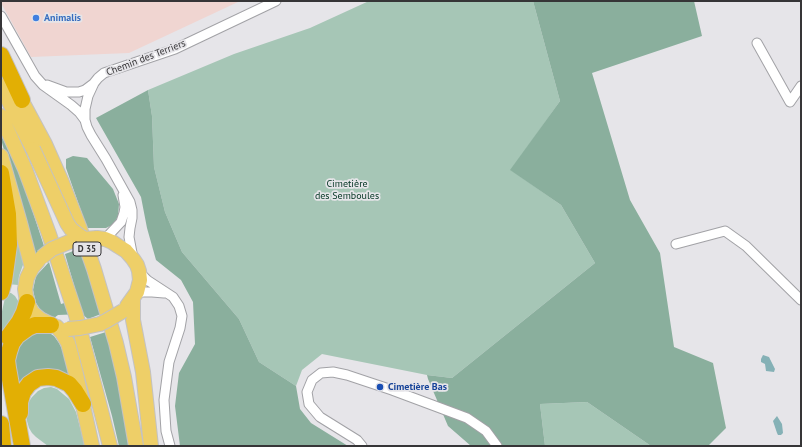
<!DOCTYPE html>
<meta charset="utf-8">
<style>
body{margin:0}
#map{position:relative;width:802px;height:447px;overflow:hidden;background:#e6e5e9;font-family:"PT Sans",sans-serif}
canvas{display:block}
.frame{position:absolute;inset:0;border:2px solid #363537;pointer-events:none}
</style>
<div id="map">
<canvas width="802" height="447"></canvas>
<div class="frame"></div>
</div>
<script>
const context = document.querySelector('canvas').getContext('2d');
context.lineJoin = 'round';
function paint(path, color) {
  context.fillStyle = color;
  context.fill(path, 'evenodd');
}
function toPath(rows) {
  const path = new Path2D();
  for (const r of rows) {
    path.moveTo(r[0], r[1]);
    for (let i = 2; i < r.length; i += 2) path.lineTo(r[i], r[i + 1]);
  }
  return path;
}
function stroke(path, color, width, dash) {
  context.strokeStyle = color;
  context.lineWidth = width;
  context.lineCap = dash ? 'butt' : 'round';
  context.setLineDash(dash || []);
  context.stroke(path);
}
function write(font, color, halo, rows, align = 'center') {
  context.font = font + ' "PT Sans",sans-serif';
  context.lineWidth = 3.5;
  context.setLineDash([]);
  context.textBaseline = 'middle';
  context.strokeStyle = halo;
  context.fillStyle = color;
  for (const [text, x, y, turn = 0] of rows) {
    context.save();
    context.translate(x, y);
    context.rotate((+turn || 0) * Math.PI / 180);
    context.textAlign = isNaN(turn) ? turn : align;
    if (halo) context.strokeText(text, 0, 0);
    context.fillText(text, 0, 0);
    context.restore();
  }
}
paint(toPath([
 [1,1,237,1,238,2,129,53,31,57,1,3]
]), '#f0d5d1');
paint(toPath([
 [369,1,533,1,560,101,511,170,561,205,595,263,452,378,427,375,322,354,302,370,296,386,259,362,239,319,182,252,165,212,154,167,152,116,148,90,234,54,310,28],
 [12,211,24,262,19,276,18,285,8,284],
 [6,293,11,293,15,296,20,304,1,339,1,316],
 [51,387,57,389,69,399,76,412,85,446,48,446,36,437,32,433,29,428,27,421,26,413,28,403,32,397,38,391,44,388],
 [587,402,651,446,545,446,540,404]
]), '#a6c6b6');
paint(toPath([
 [533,1,694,1,702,36,592,73,630,200,660,253,674,347,713,363,726,428,708,446,651,446,587,402,540,404,545,446,471,446,448,426,428,379,427,375,452,378,595,263,561,205,510,170,560,101],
 [148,90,152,116,154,167,165,212,182,252,239,319,259,362,296,386,300,409,311,423,348,446,180,446,175,406,179,373,195,344,193,302,181,280,156,260,147,228,141,197,96,118],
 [2,137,15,163,24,185,44,246,33,256,1,139],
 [73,156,87,158,113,189,119,204,118,217,112,225,106,228,87,228,66,168,66,159],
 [79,249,91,279,101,314,88,319,82,314,58,315,54,318,45,313,40,309,36,303,33,290,36,276,49,262,61,304,78,299,65,254],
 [34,332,48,332,54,336,59,343,64,353,72,381,56,373,16,398,14,350,19,343],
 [106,332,118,377,129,446,119,446,112,416,90,337]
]), '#8aaf9d');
paint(toPath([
 [763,355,769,357,775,369,774,372,766,371,765,364,761,362,761,359],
 [777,416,782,424,783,433,781,435,778,435,777,433,773,421]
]), '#85b1b6');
const street = toPath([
 [1,16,35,76,43,85,71,105,79,112,85,120],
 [757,43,790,102,801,86],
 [47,85,66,92,79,92,85,90,93,84],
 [105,239,121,222,124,213,125,207,123,195],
 [676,244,725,231,746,246,801,300],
 [133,258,129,237,130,228,132,218,132,210,130,202,106,159,91,135,87,127,85,120,85,109,88,96,94,83,98,78,104,73,175,49,276,1],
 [139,272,147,280,173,297,179,306,182,316,180,328,169,362,164,400,166,431,170,446],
 [137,292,152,292,164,293],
 [362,446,357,440,320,417,309,404,307,392,312,380,321,373,333,372,347,375,392,390,467,418,486,431,497,446]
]);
const primary = toPath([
 [1,86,33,149],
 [16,90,45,144,61,180,80,229,94,269,116,343,124,377,136,446],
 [1,116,25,169,49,234,76,315,98,399,110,446],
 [1,156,20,223,32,268],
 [97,238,105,239,112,242,118,246,126,251,133,259,137,265,139,271,140,280,137,292,127,306],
 [38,261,32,268,27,278,25,289,27,302,32,312,40,319,54,326],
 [133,300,133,320,143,372,151,446],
 [57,327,62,333,68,343,76,374,92,446]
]);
const highway = toPath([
 [1,55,22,100],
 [1,173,8,214,9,245,4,281,1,292],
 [8,337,19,322,24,312,27,302],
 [20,413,20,402,23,392,29,384,38,378,48,377,56,378,69,384,75,391,83,404],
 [1,424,3,446],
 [22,446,8,368,7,360,9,352,12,343,17,336,28,328,35,325,51,325]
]);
stroke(street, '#a2a2a6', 11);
stroke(primary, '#c3c2c3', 16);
stroke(highway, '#c3c2c3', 18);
stroke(street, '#fff', 9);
stroke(primary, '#eecf68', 14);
stroke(highway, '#e2af04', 16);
const primaryBridge = toPath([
 [33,149,67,223,71,229,84,239],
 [42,257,52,249,74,240,84,239,97,238],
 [68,329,80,328,100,324,106,321,123,311]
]);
stroke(primaryBridge, '#c3c2c3', 16, []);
stroke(primaryBridge, '#eecf68', 14);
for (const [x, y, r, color] of [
 [36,18,4,"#3f7fe0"],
 [380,387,4,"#1a4fb4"]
]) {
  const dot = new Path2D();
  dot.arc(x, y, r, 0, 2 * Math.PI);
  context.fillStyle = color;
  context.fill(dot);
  stroke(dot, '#e6e5e9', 1.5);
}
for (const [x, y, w] of [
 [87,249,28]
]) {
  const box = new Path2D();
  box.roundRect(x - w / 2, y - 7, w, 14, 3);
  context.fillStyle = '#e6e5e9';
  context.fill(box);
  stroke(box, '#363537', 1);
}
write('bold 9px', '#363537', null, [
 ["D 35",87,249]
]);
write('bold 10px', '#366cbe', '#e6e5e9', [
 ["Animalis",44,18]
], 'left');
write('10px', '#363537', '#e6e5e9', [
 ["Chemin des Terriers",146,58,-21]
]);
write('10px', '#003321', '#e6e5e9', [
 ["Cimetière",347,184],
 ["des Semboules",347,196]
]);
write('bold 10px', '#164399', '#e6e5e9', [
 ["Cimetière Bas",388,387]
], 'left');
</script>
